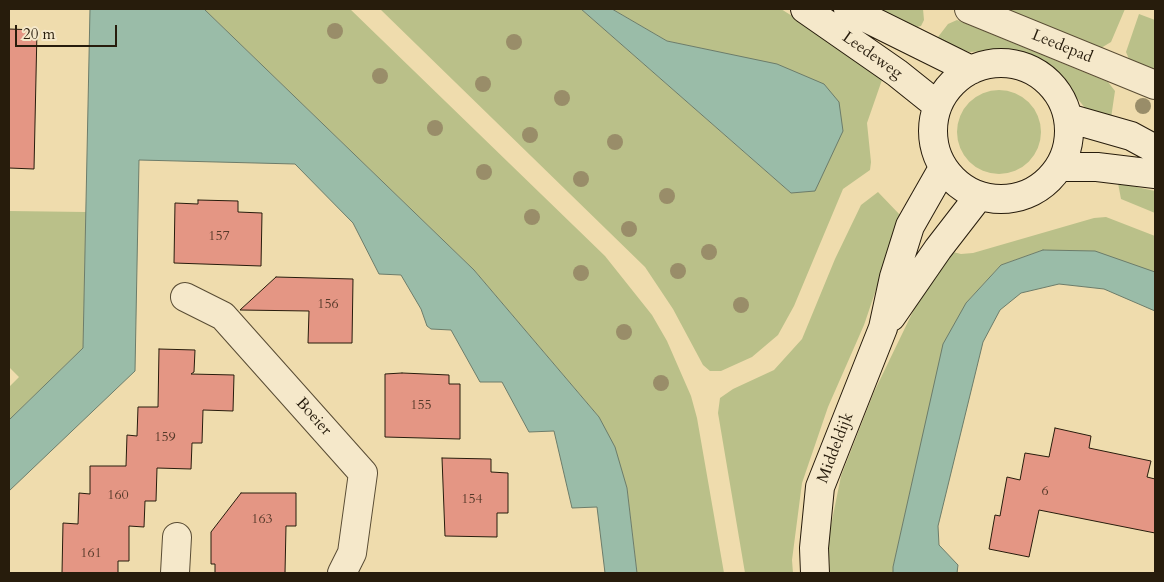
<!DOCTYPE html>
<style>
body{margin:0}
#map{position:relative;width:1164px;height:582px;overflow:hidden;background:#efdcad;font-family:Cardo,serif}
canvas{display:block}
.frame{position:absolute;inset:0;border:10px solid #271c0c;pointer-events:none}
.scale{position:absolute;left:15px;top:25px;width:102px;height:22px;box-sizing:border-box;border:2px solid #271c0c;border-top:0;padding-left:6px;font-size:15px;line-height:18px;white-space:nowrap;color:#271c0c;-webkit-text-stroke:4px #f5e8ca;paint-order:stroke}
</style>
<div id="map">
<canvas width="1164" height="582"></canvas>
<div class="frame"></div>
<div class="scale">20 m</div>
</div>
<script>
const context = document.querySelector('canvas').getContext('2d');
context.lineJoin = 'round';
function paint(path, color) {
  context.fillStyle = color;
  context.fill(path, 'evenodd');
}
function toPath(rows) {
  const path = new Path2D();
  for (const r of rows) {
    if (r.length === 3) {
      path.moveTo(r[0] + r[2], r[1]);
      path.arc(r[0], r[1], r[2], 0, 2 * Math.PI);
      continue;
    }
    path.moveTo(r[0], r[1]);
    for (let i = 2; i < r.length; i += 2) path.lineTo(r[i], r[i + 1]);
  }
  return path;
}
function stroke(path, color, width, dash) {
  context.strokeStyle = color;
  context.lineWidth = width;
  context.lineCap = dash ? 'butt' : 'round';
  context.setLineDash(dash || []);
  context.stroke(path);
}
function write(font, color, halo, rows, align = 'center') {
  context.font = font + ' Cardo,serif';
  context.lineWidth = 5;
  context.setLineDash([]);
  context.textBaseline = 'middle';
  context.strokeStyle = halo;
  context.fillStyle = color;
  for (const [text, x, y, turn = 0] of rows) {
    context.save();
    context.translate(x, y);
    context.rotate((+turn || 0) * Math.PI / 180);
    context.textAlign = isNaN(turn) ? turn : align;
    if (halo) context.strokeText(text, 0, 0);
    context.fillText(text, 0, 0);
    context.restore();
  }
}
paint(toPath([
 [204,9,350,9,605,256,652,315,667,341,691,396,697,418,724,573,637,573,627,488,599,417,474,270],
 [380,9,581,9,791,193,721,53,667,41,612,9,781,9,862,60,883,77,867,123,871,162,870,170,843,189,794,306,778,335,752,357,721,371,710,371,703,365,673,309,645,267],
 [880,9,923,9,924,20,921,26,917,27],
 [1002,9,1125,9,1111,42,1101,48],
 [1139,14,1155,20,1155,72,1136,64,1129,59,1126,52],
 [957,20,1108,82,1115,91,1111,118,1095,115,1086,109,1053,69,1028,55,1005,50,969,52,938,40,938,37,948,24],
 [999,132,42],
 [1118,183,1155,191,1155,213,1121,199],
 [878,192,901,216,864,325,828,407,802,483,792,560,793,573,745,573,718,413,720,398,733,389,774,370,802,339,835,259,861,205],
 [9,211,86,212,83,348,9,420,9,387,19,377,9,367],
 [1106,217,1155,236,1155,272,1043,250,1001,265,966,303,915,470,893,567,893,573,830,573,828,540,841,476,874,392,919,299,949,251,961,254,973,253,1094,218]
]), '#bac089');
const water = toPath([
 [90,9,204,9,474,270,599,417,615,447,627,488,637,573,605,573,597,507,572,508,554,431,529,432,502,382,480,382,451,330,431,329,427,326,421,309,401,275,379,274,353,223,295,164,139,160,135,371,9,491,9,420,83,348,90,9],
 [581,9,612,9,667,41,777,64,824,84,839,102,843,131,815,191,791,193,581,9],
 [1043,250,1095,251,1155,272,1155,311,1104,289,1059,284,1021,293,1000,310,983,342,938,526,939,545,958,565,957,573,893,573,893,567,943,344,966,303,1001,265,1043,250]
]);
paint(water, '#9abca8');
stroke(water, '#6c7c6a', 1);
const building = toPath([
 [9,29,37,30,34,169,9,168,9,29],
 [198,200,238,201,238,212,262,213,261,266,174,263,175,203,198,204,198,200],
 [276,277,353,279,352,343,308,343,309,311,240,310,276,277],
 [159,349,195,350,194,372,191,374,234,375,233,411,203,410,202,443,192,443,191,469,157,468,156,501,145,501,144,527,129,526,129,561,118,561,118,573,62,573,63,523,78,524,79,493,90,494,90,466,126,466,127,435,137,436,138,407,158,407,159,349],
 [402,373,449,375,449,384,460,384,460,439,385,437,385,374,402,373],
 [1055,428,1091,436,1089,448,1151,461,1147,477,1155,479,1155,533,1039,510,1029,557,989,549,995,515,1000,516,1007,477,1020,480,1025,453,1049,457,1055,428],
 [442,458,491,459,491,472,508,473,508,513,497,513,497,537,445,536,442,458],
 [241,493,296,493,296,526,286,526,285,573,215,573,215,564,211,564,211,532,241,493]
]);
paint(building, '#e49684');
stroke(building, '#271c0c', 1);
const street = toPath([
 [969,9,1155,85],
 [185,297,223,316,363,473,352,553,342,573],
 [175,573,177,537]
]);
const secondary = toPath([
 [805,9,897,73,937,105],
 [848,9,971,70],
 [1001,131,68],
 [1068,118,1131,136,1155,149],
 [1060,167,1097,167,1155,174],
 [891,317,938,249,979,196],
 [815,573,814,548,820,487,883,328,894,277,910,226,943,168]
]);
stroke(street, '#594c34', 30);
stroke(secondary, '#271c0c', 30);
stroke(street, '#f5e8ca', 28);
stroke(secondary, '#f5e8ca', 28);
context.fillStyle = '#998d69';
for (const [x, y] of [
 [335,31],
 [514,42],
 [380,76],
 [483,84],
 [562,98],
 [1143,106],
 [435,128],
 [530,135],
 [615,142],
 [484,172],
 [581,179],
 [667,196],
 [532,217],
 [629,229],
 [709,252],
 [678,271],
 [581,273],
 [741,305],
 [624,332],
 [661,383]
]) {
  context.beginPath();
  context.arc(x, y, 8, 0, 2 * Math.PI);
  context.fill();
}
write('14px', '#563a2a', null, [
 ["157",219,237],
 ["156",328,305],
 ["155",421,406],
 ["159",165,438],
 ["6",1045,492],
 ["160",118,496],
 ["154",472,500],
 ["163",262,520],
 ["161",91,554]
]);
write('16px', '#271c0c', '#f5e8ca', [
 ["Leedepad",1062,47,22],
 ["Leedeweg",872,56,35],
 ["Boeier",313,417,48],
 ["Middeldijk",836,448,-69]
]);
</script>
